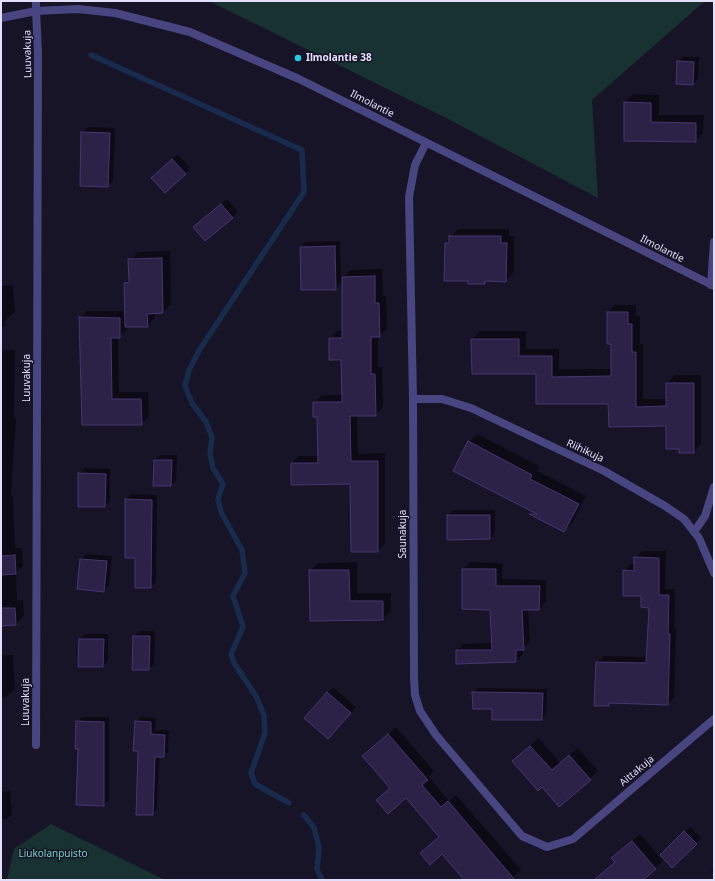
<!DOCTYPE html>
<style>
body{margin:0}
#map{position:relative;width:715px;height:881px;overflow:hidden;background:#181428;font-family:"Noto Sans",sans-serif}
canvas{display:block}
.frame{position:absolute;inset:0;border:2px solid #e3dffb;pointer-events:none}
</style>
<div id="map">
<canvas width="715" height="881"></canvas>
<div class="frame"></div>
</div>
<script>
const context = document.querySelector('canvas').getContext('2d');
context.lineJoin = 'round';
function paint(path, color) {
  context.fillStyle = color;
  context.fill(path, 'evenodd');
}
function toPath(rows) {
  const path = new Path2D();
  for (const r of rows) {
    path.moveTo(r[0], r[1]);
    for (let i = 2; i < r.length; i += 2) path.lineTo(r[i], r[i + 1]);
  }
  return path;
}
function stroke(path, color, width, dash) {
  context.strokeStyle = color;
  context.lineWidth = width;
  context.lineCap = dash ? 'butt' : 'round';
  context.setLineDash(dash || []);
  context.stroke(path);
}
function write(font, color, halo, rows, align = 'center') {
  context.font = font + ' "Noto Sans",sans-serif';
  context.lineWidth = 3;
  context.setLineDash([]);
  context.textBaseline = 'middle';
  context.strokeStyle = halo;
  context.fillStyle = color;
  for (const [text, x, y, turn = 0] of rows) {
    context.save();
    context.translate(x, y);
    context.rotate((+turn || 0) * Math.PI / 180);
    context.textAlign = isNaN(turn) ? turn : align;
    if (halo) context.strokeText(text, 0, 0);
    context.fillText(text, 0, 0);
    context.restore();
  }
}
paint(toPath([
 [209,1,705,1,592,100,598,198,448,119],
 [51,824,165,880,7,880,14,849]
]), '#183231');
paint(toPath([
 [683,57,699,57,698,79,693,84,678,62],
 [633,94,659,95,659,115,704,115,703,133,695,141,625,140,625,102],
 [88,127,115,128,113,181,107,186,82,133],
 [178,154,190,168,185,174,158,172],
 [227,199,238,212,205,240,200,222],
 [458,229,509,229,509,236,514,236,514,272,506,280,488,280,484,283,469,280,446,243],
 [340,241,341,279,350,270,382,269,383,296,386,296,387,329,378,336,378,367,382,367,383,407,376,415,357,415,358,454,385,453,385,543,378,551,351,483,292,463,299,456,318,456,318,416,314,403,322,395,343,395,342,358,330,339,337,331,343,331,343,282,335,289,301,247,306,242],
 [170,251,171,304,163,312,155,312,155,318,147,326,127,326,127,330,118,337,119,392,148,392,149,417,141,424,83,424,80,318,87,311,126,311,125,283,130,278,130,260,138,252],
 [13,285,15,312,5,321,5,325,1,330,1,286],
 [615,305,636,305,636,316,640,316,640,344,643,344,643,399,667,399,667,383,675,375,701,375,701,444,694,452,680,448,667,425,537,373,472,339,480,331,526,331,526,349,559,349,559,369,612,369,612,343,608,313],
 [1,350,15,350,14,418,16,418,11,496,13,496,15,548,22,548,23,566,16,573,17,601,23,600,24,616,16,624,1,625],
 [477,434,539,466,537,471,586,496,572,523,564,531,531,514,533,511,469,442],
 [160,455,177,455,176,480,171,485,155,460],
 [85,468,110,469,110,501,104,506,79,474],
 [131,494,157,495,156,582,151,587,136,557,126,499],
 [453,510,495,510,495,533,490,538,448,515],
 [642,551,666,551,665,589,675,589,674,628,676,628,674,698,668,704,612,702,608,705,597,662,604,656,647,657,650,607,624,571,631,564,635,564,635,558],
 [86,554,112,556,109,585,104,591,81,559],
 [357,562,357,593,391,593,391,611,383,619,311,620,310,571,318,563],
 [470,562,503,563,502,579,546,580,546,602,539,609,528,609,530,642,522,649,523,654,516,661,457,650,464,644,492,643,491,609,463,569],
 [140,631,155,631,154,664,149,669,134,636],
 [85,634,108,634,108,661,103,666,79,666,80,639],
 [1,655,13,655,15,689,6,697,1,698],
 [333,687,356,707,334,732,306,718],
 [478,688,547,689,546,714,542,719,493,708,473,693],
 [82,717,109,717,109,800,103,805,79,748,77,722],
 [141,717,156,718,155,730,169,730,168,752,164,756,159,756,157,809,152,814,139,750,136,722],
 [396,727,434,771,429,777,449,801,456,795,521,870,510,880,465,880,440,837,406,797,391,788,371,749],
 [539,738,560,763,578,748,598,771,559,806,522,753],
 [10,791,12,814,7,819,1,820,1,792],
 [690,827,701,838,672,866,661,855],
 [640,834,663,861,642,880,595,880,615,862,621,850],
 [714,867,714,874,711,870]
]), '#0007');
stroke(toPath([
 [91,55,302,150,304,192,200,349,189,370,185,386,192,403,206,422,212,437,210,454,213,468,223,484,218,499,221,512,242,550,245,573,233,596,243,627,231,654,234,663,256,696,264,715,265,733,251,773,255,784,289,803],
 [304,815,314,828,319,847,317,869,322,880]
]), '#182b4d', 5.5);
const building = toPath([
 [677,61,694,62,693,85,676,84,677,61],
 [624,102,651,103,651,122,696,123,696,142,624,141,624,102],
 [81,132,110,133,108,187,80,186,81,132],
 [172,159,186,174,165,193,151,178,172,159],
 [221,204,233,218,205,241,193,227,221,204],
 [449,236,501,236,501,243,507,243,506,282,485,281,485,284,468,284,468,281,444,281,445,243,449,243,449,236],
 [335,246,336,290,301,290,300,247,335,246],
 [162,258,163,313,147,314,148,327,125,327,124,283,129,282,128,259,162,258],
 [375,276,375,303,379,303,380,337,371,337,371,374,375,374,376,416,350,416,351,461,378,461,378,552,351,552,350,484,291,485,291,463,318,463,317,417,313,417,313,402,342,402,341,360,329,360,329,338,342,338,342,277,375,276],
 [607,312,628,312,628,324,632,324,632,352,636,352,636,407,666,406,666,383,694,383,694,453,679,453,679,449,666,449,666,426,609,427,608,404,536,404,536,374,472,374,471,339,519,339,519,356,552,356,552,377,611,376,611,344,607,344,607,312],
 [79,317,120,318,120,338,111,338,112,399,141,399,142,425,82,425,79,317],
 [468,441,532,475,530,479,579,504,564,532,529,514,537,514,453,471,468,441],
 [154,460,172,460,171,486,153,486,154,460],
 [78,473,106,474,105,507,78,507,78,473],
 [125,499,152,500,151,588,135,588,135,558,125,558,125,499],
 [447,515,490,515,490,539,447,540,447,515],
 [15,555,16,574,1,575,1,556,15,555],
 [634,557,659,558,659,595,669,595,668,634,670,634,668,705,609,703,609,706,594,706,596,662,646,663,649,608,641,607,641,596,623,596,623,570,634,571,634,557],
 [80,559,107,561,104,592,77,589,80,559],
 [462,569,496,569,496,586,540,586,539,610,522,610,524,650,516,650,516,662,456,664,456,650,492,650,490,610,462,609,462,569],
 [309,570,349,570,350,601,383,601,383,620,310,621,309,570],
 [1,608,15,608,16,625,1,626,1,608],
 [133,636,150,636,149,670,132,670,133,636],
 [79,639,104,639,103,667,78,667,79,639],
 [327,692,351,713,328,739,304,718,327,692],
 [472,692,543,693,542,720,492,720,492,709,473,709,472,692],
 [76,721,104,722,104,806,76,805,78,749,75,749,76,721],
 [135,721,151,722,151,734,165,735,164,757,155,757,153,815,136,815,138,751,133,751,135,721],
 [388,734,428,780,422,785,441,807,448,801,515,880,464,880,442,854,430,865,420,853,439,837,406,798,388,814,376,800,390,788,362,756,388,734],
 [530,746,552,770,569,755,591,780,559,807,542,787,538,791,512,761,530,746],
 [684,831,697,844,672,868,660,855,684,831],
 [632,841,656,869,643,880,594,880,615,862,611,858,632,841]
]);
paint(building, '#2b2247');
stroke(building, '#443770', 1);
stroke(toPath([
 [694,532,705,516,714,487]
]), '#494581', 8);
stroke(toPath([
 [426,143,415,165,409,197,413,399,414,678,415,695,420,711,436,735,522,836,547,847,573,839,714,719],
 [711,285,714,242],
 [413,399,442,399,471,408,604,471,665,506,684,519,699,538,714,573],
 [36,745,38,52,36,11]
]), '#494581', 8);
stroke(toPath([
 [36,1,36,11],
 [1,18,36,11,78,9,115,13,190,32,299,79,714,286]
]), '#494581', 8);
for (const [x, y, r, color] of [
 [298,58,4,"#23cbe4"]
]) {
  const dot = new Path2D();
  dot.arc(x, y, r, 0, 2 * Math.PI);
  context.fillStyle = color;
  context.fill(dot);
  stroke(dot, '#181428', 1.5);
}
write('10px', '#e3dffb', '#181428', [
 ["Luuvakuja",28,54,-91],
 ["Ilmolantie",372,104,27],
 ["Ilmolantie",662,249,27],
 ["Luuvakuja",27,378,-90],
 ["Riihikuja",585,451,25],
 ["Saunakuja",403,534,-90],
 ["Luuvakuja",26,702,-90],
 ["Aittakuja",637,771,-40]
]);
write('bold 10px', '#e3dffb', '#181428', [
 ["Ilmolantie 38",306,58]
], 'left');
write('10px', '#73d4be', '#181428', [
 ["Liukolanpuisto",53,854]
]);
</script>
